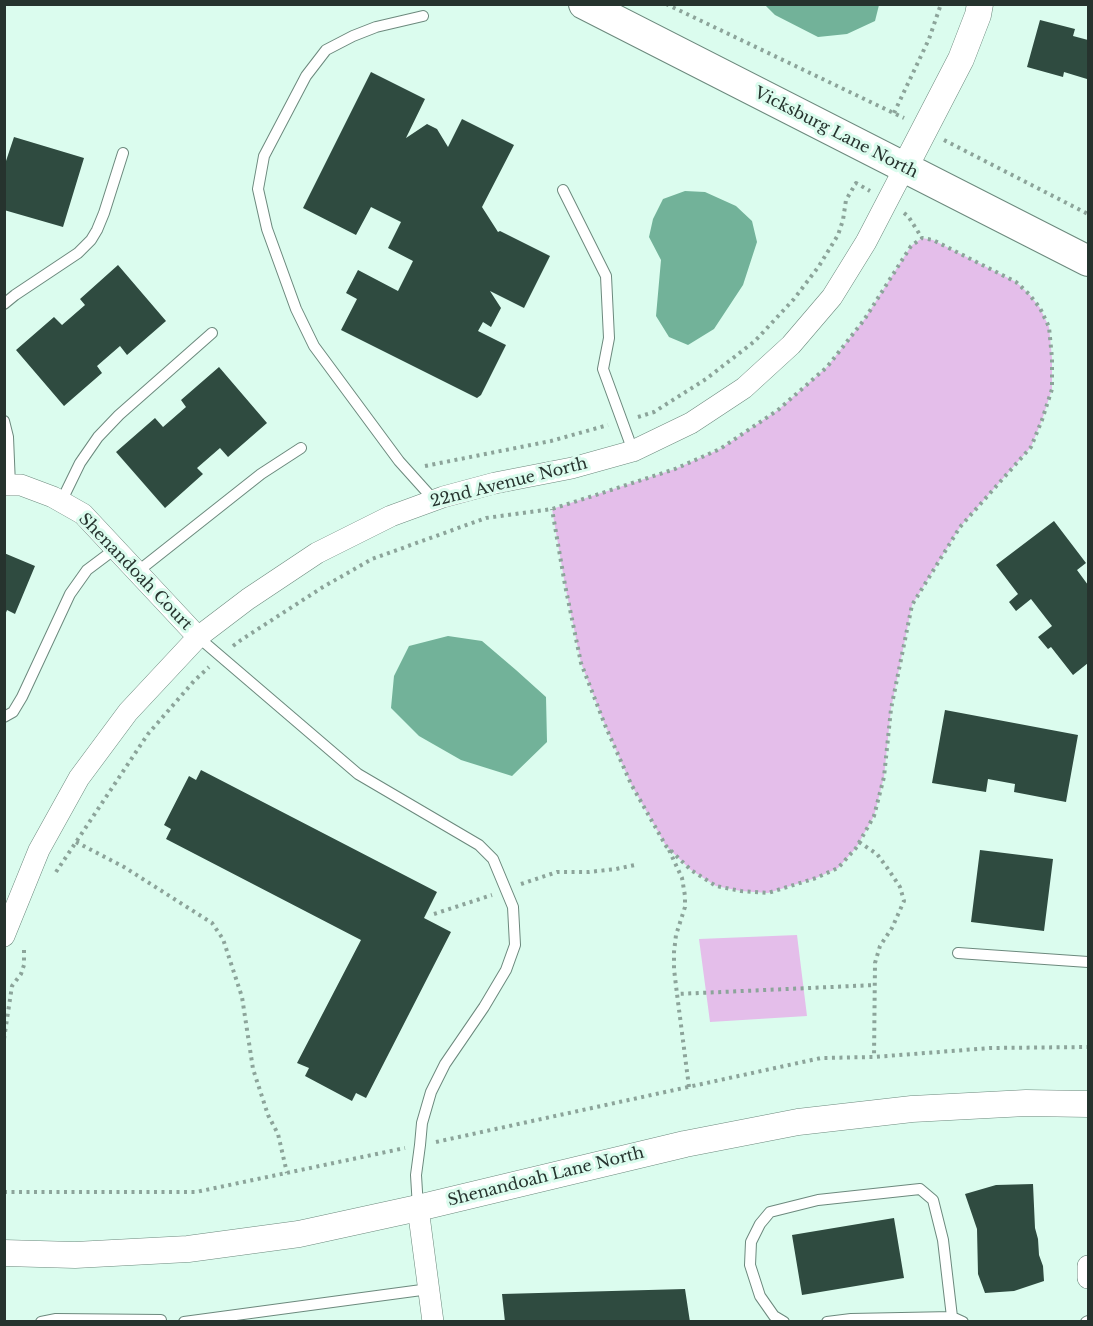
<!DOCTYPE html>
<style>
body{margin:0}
#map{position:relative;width:1093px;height:1326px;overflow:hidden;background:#dbfcee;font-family:"Libre Baskerville",serif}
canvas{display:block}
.frame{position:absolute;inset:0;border:6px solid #26332e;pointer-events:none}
</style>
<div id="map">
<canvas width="1093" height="1326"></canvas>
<div class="frame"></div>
</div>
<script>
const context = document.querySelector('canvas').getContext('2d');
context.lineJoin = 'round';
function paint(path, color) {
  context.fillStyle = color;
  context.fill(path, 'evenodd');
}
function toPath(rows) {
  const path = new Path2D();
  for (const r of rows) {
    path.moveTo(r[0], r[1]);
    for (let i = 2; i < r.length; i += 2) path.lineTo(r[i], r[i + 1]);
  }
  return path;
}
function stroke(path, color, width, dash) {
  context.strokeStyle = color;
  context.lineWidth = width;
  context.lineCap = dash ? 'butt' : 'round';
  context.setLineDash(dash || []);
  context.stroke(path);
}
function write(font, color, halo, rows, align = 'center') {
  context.font = font + ' "Libre Baskerville",serif';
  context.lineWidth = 6;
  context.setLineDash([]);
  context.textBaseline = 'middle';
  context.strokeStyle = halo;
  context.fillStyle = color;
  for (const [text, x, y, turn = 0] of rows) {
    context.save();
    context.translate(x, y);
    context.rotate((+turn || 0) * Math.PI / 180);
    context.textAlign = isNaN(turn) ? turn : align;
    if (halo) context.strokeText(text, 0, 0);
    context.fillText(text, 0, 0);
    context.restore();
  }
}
paint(toPath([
 [922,238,933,240,1016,282,1029,294,1040,308,1049,327,1052,358,1052,389,1042,420,1031,447,960,527,912,605,891,709,884,777,874,816,856,848,838,868,816,878,768,893,741,891,716,886,691,870,666,846,631,784,605,725,581,663,565,585,552,509,675,469,720,449,778,410,827,367,864,320,911,246],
 [797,935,807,1016,710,1022,699,939]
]), '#e4beea');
paint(toPath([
 [765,5,879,5,875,21,847,34,818,37,775,15],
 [685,191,705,192,736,206,752,221,757,242,743,285,714,329,688,345,669,337,656,316,661,260,649,237,653,219,663,199],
 [448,636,482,641,516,670,546,697,547,742,512,776,461,760,419,736,391,708,394,676,409,646]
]), '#72b299');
paint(toPath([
 [1040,20,1075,29,1073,36,1088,40,1087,79,1064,72,1063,77,1027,67],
 [371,72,425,99,406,138,427,124,437,129,448,147,462,119,514,145,482,207,498,232,500,231,550,256,524,308,490,291,501,308,491,327,483,322,478,331,506,345,481,395,477,398,341,330,357,299,346,293,358,270,398,291,413,261,388,248,401,222,371,207,356,235,303,208],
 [14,137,84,158,63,227,4,210,4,167],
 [118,265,166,321,127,355,120,346,97,366,102,373,64,406,16,350,54,317,62,325,85,305,80,299],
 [219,367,267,423,228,457,220,448,197,468,203,474,165,508,116,452,155,418,163,427,186,407,181,400],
 [1054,521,1086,563,1077,570,1088,585,1088,663,1073,675,1051,647,1048,649,1038,637,1052,626,1031,599,1016,611,1009,602,1018,594,996,565],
 [4,553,35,566,15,614,7,610,5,615],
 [945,710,1078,735,1066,802,1014,792,1015,784,988,779,986,792,932,783],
 [201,770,437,892,424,918,451,932,366,1098,356,1093,352,1101,305,1076,309,1068,297,1063,361,940,166,839,171,829,164,825,189,776,196,780],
 [980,850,1053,859,1044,931,971,922],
 [1033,1184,1035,1228,1038,1239,1039,1255,1043,1266,1044,1281,1014,1291,985,1293,978,1274,977,1229,965,1194,996,1185],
 [894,1218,904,1278,802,1295,792,1235],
 [685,1289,690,1322,505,1322,502,1294]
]), '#2f4b40');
const service = toPath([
 [423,16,376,27,353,36,326,50,306,76,264,156,258,189,267,229,296,309,314,346,399,461,434,500],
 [563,190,606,276,609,338,603,369,633,451],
 [4,304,15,295,78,253,91,240,97,230,104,213,123,153],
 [4,421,8,437,10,485],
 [61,502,80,463,98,437,119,415,212,333],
 [137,572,261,474,301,448],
 [198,637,358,774,479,845,493,859,513,907,515,945,506,970,484,1007,445,1064,431,1092,422,1123,420,1145,416,1175,418,1208],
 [4,717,13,712,22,697,70,594,87,570,115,549],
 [958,953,1088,962],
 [41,1322,56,1319,161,1320],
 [184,1322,429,1289],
 [784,1322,774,1316,760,1296,750,1265,751,1242,760,1224,770,1212,818,1200,920,1189,933,1200,943,1240,952,1317,950,1322],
 [827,1322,851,1319,952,1317,963,1322],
 [1086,1322,1088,1321]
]);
const minor = toPath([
 [4,485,21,485,53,497,83,514,198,637],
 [4,936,39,850,79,778,128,712,198,637,248,599,317,553,391,516,443,497,495,483,572,468,633,451,691,423,744,388,791,345,832,297,866,242,905,167],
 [418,1208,433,1322],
 [1088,1266,1088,1278]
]);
const tertiary = toPath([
 [905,167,961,59,978,15,980,4],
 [4,1253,75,1255,188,1249,299,1234,418,1208,685,1144,798,1122,912,1109,1026,1103,1088,1104]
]);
const secondary = toPath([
 [584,4,1088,261]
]);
stroke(service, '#6c897d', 12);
stroke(minor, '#6c897d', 22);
stroke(tertiary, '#6c897d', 27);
stroke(secondary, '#6c897d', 32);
stroke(toPath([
 [666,4,904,118],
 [894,113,929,39,941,4],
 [944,140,1088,214],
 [904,213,908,216,922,238],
 [638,417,654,412,706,379,755,341,794,299,819,266,838,235,843,220,846,200,856,183,870,191],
 [425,466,551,441,608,425],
 [233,646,241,640,323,587,372,559,486,518,552,509,599,494,675,469,720,449,778,410,827,367,864,320,911,246,922,238,933,240,1016,282,1029,294,1040,308,1049,327,1052,358,1052,389,1042,420,1031,447,960,527,912,605,891,709,884,777,874,816,856,848,838,868,816,878,768,893,741,891,716,886,691,870,666,846,631,784,605,725,581,663,565,585,552,509],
 [76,842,124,867,212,923,223,939,242,997,253,1069,268,1115,278,1134,287,1173],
 [859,842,877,854,888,869,900,887,904,901,892,928,880,946,875,963,874,1057],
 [669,850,682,878,685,896,685,907,676,935,674,952,674,969,677,994],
 [56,872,148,734,194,681,209,667],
 [521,884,557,872,589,872,616,869,635,865],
 [434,914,492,895],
 [4,1039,12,986,21,974,24,965,24,946],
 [689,1087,677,994,875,985],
 [436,1142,821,1058,874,1057,990,1048,1088,1047],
 [4,1192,196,1192,405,1148]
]), '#8ca49a', 4, [3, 4.5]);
stroke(service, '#fff', 10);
stroke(minor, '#fff', 21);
stroke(tertiary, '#fff', 26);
stroke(secondary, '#fff', 30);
write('16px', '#26332e', '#dbfcee', [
 ["Vicksburg Lane North",836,133,27],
 ["22nd Avenue North",509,483,-14],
 ["Shenandoah Court",135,572,46],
 ["Shenandoah Lane North",546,1177,-14]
]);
</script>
